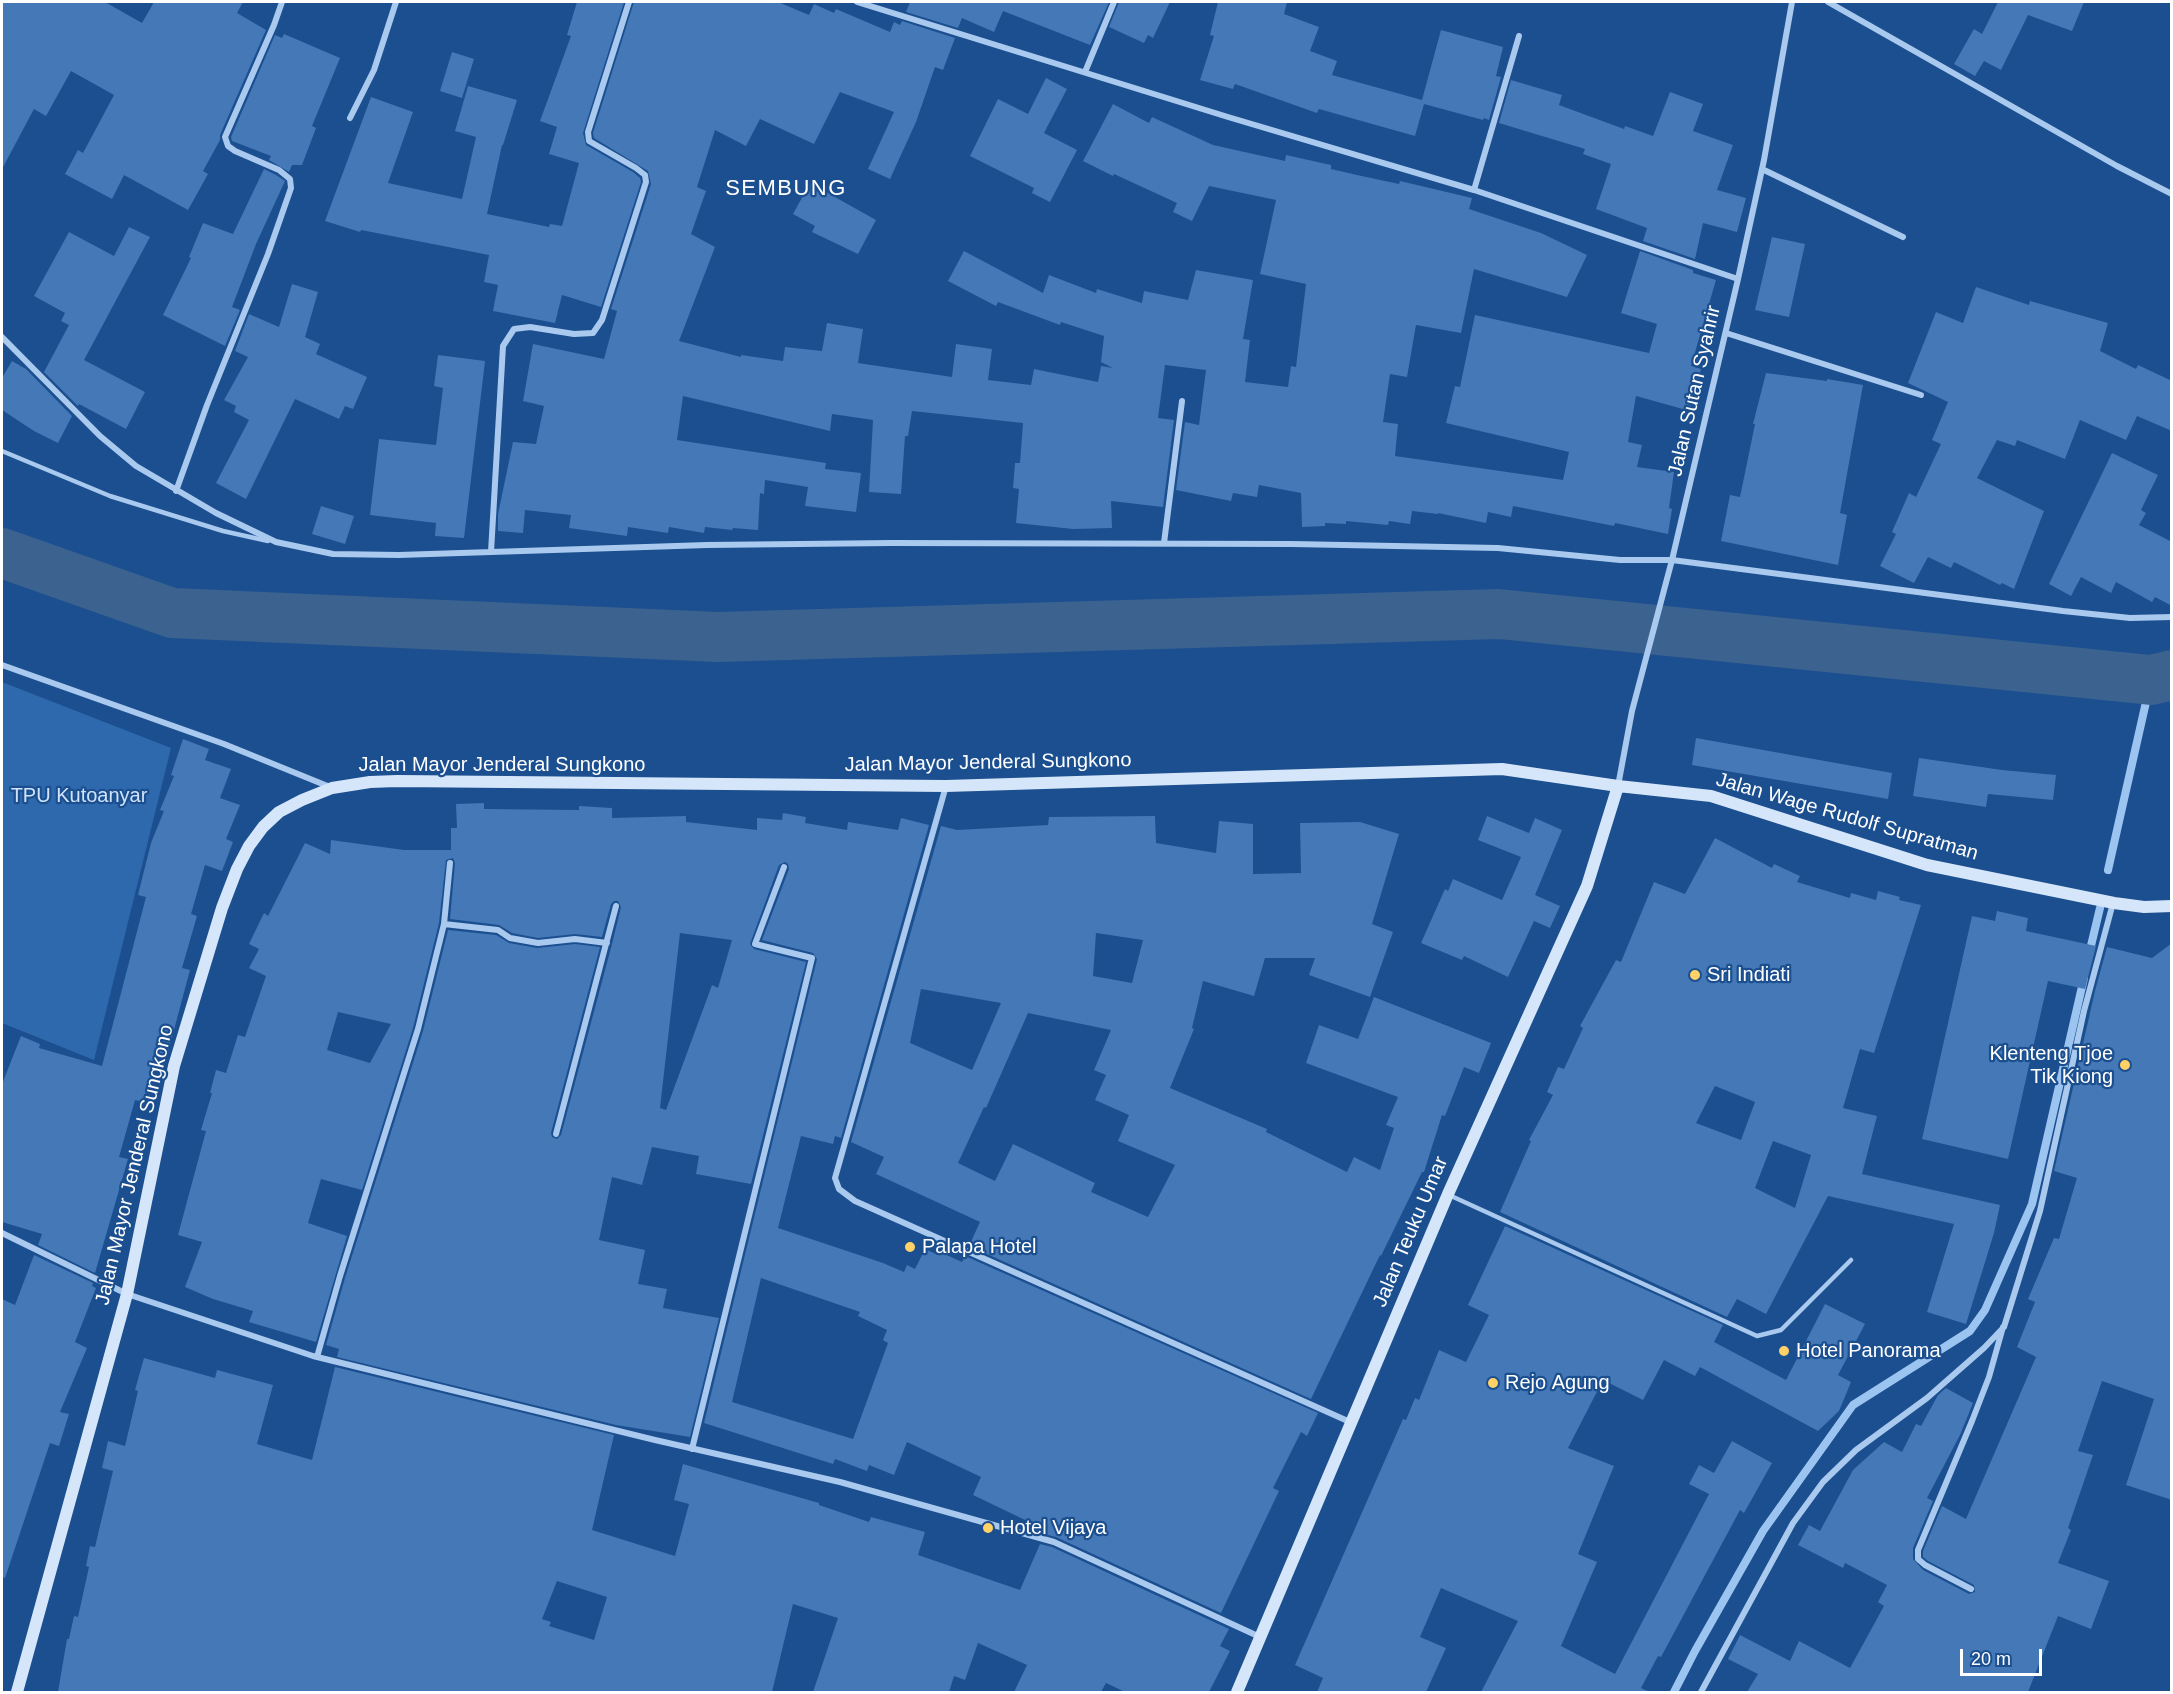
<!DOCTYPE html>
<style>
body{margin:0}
#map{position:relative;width:2173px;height:1694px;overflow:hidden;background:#1b4f8f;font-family:Arial,sans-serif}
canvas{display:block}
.frame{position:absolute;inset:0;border:3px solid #fff;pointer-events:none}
.scale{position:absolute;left:1960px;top:1649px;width:82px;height:27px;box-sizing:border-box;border:3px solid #fff;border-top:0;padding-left:8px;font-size:18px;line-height:21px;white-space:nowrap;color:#fff;-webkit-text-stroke:4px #1b4f8f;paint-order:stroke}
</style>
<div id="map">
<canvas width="2173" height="1694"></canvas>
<div class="frame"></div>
<div class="scale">20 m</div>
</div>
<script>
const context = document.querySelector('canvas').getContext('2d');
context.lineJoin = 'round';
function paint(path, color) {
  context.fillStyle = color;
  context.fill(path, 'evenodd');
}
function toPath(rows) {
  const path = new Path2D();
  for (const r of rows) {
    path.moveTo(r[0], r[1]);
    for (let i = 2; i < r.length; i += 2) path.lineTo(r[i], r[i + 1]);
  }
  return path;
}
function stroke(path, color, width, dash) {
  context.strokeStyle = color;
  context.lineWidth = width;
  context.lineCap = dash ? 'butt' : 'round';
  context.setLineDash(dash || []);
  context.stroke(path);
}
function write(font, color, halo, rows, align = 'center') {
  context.font = font + ' Arial,sans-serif';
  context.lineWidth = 4.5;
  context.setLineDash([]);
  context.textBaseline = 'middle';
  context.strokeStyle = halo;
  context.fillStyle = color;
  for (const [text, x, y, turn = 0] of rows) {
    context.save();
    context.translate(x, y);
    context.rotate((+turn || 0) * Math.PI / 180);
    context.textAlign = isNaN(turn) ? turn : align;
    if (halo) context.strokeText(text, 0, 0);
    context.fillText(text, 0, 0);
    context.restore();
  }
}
paint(toPath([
 [2,682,171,748,94,1060,2,1023]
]), '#2e69ad');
stroke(toPath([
 [2108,870,2151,680],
 [2089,954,2100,908],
 [1674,1692,1695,1651,1763,1531,1853,1405,1970,1331,1985,1310,2032,1204,2084,978]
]), '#9cc4f0', 8);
stroke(toPath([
 [2,553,172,613,718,637,1499,614,2151,680,2172,675]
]), '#3c6290', 50);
paint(toPath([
 [2,2,105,2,142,23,154,2,243,2,237,13,266,30,220,135,220,140,203,171,208,174,188,210,124,175,112,199,65,174,78,150,83,153,114,95,71,71,46,116,34,109,2,169],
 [577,2,624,2,583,133,586,145,633,172,640,178,641,182,601,307,562,295,555,323,493,311,498,285,484,282,489,255,361,230,360,232,325,221,371,97,413,112,388,183,462,199,476,137,455,131,468,86,517,100,503,145,502,145,487,214,549,227,550,224,562,226,579,163,549,154,557,127,540,121,571,36,567,35],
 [634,2,778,2,809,15,814,4,834,13,836,9,890,32,894,22,900,25,902,21,955,38,943,70,935,67,916,122,890,179,868,169,894,112,840,92,814,144,760,119,746,146,715,130,697,187,706,191,691,234,715,247,679,341,741,357,741,355,783,361,785,347,822,351,827,323,863,329,858,363,952,377,956,344,992,349,988,380,1031,385,1034,369,1098,382,1101,366,1113,368,1101,362,1104,336,1061,322,1060,325,998,302,996,306,948,281,964,251,1043,293,1049,275,1096,293,1097,289,1142,303,1144,291,1188,300,1196,270,1253,280,1243,339,1250,340,1245,382,1288,387,1291,366,1296,367,1306,284,1260,274,1276,200,1209,186,1192,221,1173,212,1177,203,1114,174,1113,176,1083,161,1113,104,1149,123,1152,117,1213,145,1285,161,1286,155,1331,165,1331,169,1357,175,1399,184,1400,181,1472,198,1469,209,1541,233,1587,255,1567,297,1474,269,1461,333,1416,325,1407,377,1390,374,1383,422,1398,424,1395,456,1563,480,1569,452,1446,423,1455,386,1460,387,1475,315,1649,353,1657,324,1621,313,1640,251,1693,270,1693,273,1716,280,1691,366,1701,369,1690,411,1636,396,1628,442,1642,445,1637,467,1674,472,1669,508,1672,509,1668,534,1615,523,1614,526,1513,506,1511,517,1488,512,1486,523,1438,513,1438,514,1412,511,1410,524,1389,521,1388,525,1346,521,1346,524,1325,523,1325,526,1302,527,1301,493,1259,485,1257,497,1233,493,1231,501,1176,490,1185,422,1199,425,1206,370,1165,365,1158,418,1174,420,1163,507,1111,501,1112,528,1073,529,1016,523,1019,489,1013,488,1015,463,1020,463,1023,423,912,411,908,436,905,436,901,494,869,492,873,420,832,414,830,431,683,396,677,440,826,463,825,469,861,473,856,512,805,506,808,487,765,480,764,494,760,493,758,530,733,528,732,530,705,527,704,533,669,527,668,533,628,527,627,536,569,528,571,515,525,510,523,533,498,531,498,514,513,442,536,444,544,406,523,401,533,344,604,359,617,311,611,309,651,184,648,171,594,138,593,133],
 [910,2,1109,2,1090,45,1003,11,994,32,962,18,958,28,906,12],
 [1119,2,1170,2,1153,38,1148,35,1144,43,1109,27],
 [1218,2,1287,2,1284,14,1319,27,1310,51,1337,61,1332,75,1422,100,1441,30,1503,47,1496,76,1501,77,1489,120,1484,118,1483,120,1424,104,1415,136,1319,109,1317,113,1235,84,1233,89,1200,80,1214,36,1210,35],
 [1998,2,2084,2,2072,31,2028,15,2001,70,1984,61,1975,76,1954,64,1974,29,1982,34],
 [284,34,340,58,312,126,316,128,302,165,292,165,289,172,269,160,271,156,232,141,231,137,275,35,282,38],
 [452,52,474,59,462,98,440,91],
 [1046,78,1067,89,1044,133,1077,150,1050,202,1032,193,1034,188,970,156,998,99,1028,114],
 [1511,80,1562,95,1559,105,1624,129,1625,126,1653,136,1670,92,1703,104,1693,131,1733,145,1717,190,1746,198,1737,232,1703,223,1695,259,1643,241,1647,228,1596,209,1611,164,1583,154,1585,149,1499,123],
 [264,169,276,175,285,181,256,244,232,307,240,310,225,346,163,315,191,258,189,257,203,223,233,234],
 [810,183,876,220,858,254,812,232,815,226,793,214],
 [129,227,150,237,84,360,145,392,126,429,79,404,78,406,44,372,69,325,61,321,65,313,34,296,69,232,114,256],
 [1772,237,1805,244,1789,317,1755,310],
 [292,284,318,292,305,337,320,344,316,354,367,377,353,409,345,406,339,419,295,399,246,499,216,483,249,420,234,412,236,406,224,400,248,357,235,351,249,314,279,327],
 [1976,287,2029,305,2030,301,2108,323,2100,351,2136,369,2138,365,2172,381,2172,431,2137,416,2126,440,2080,420,2065,459,2017,440,2015,446,1997,440,1977,478,2044,511,2014,589,2002,583,2000,585,1954,562,1951,568,1928,557,1914,583,1880,566,1896,534,1892,532,1909,493,1916,497,1941,444,1932,440,1948,402,1908,383,1936,312,1963,323],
 [438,355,485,361,464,538,435,536,436,523,370,515,379,439,436,445,443,388,434,386],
 [12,361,26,369,72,416,58,443,34,431,2,410,2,378],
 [1766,373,1827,381,1827,379,1863,385,1840,513,1847,515,1838,565,1721,541,1730,495,1740,497,1755,424,1753,424],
 [2112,453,2158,475,2141,510,2146,513,2139,525,2172,542,2172,606,2155,597,2152,602,2116,582,2111,593,2081,577,2071,596,2049,584],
 [321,506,354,516,345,544,312,534],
 [1696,738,1892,773,1888,799,1692,765],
 [183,739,209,749,205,760,231,769,220,798,240,805,226,839,233,842,222,871,205,865,191,914,197,916,182,968,190,970,167,1056,157,1053,144,1102,135,1100,119,1157,128,1159,95,1273,38,1245,42,1234,2,1222,2,1084,21,1036,40,1044,39,1048,102,1066,146,897,138,895,151,843,164,811,160,810,174,776,171,775],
 [1919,758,2002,770,2056,775,2053,800,1988,794,1986,807,1913,796],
 [484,803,484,809,579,810,579,806,612,808,612,818,686,816,686,822,757,830,757,818,782,820,783,813,806,817,805,823,847,830,848,822,898,830,901,818,929,825,841,1138,835,1136,833,1144,801,1136,778,1228,883,1263,904,1272,907,1265,915,1269,925,1249,938,1255,940,1252,962,1262,965,1256,1318,1413,1307,1436,1301,1432,1273,1488,1279,1491,1221,1613,1056,1537,1044,1534,1046,1530,973,1495,981,1477,907,1442,894,1475,869,1465,867,1471,835,1459,833,1464,704,1423,817,959,813,953,762,940,789,869,788,864,785,862,779,865,750,944,754,949,806,962,751,1184,696,1174,699,1156,652,1147,642,1185,612,1177,599,1240,645,1250,638,1284,667,1289,663,1308,719,1318,690,1437,616,1425,337,1357,339,1349,326,1345,345,1278,423,1031,448,930,496,935,509,943,537,948,575,944,600,947,551,1133,552,1137,557,1139,561,1135,612,944,621,907,618,901,614,901,611,904,602,937,575,934,538,938,512,933,499,925,450,919,455,863,453,858,446,860,439,923,413,1028,362,1190,321,1179,308,1223,347,1236,316,1342,249,1322,253,1311,213,1299,185,1287,202,1242,178,1235,206,1131,201,1130,212,1093,210,1093,216,1070,226,1073,238,1035,245,1037,266,976,249,968,259,949,249,944,264,913,268,916,305,843,330,854,331,840,404,850,451,850,451,828,457,828,456,804],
 [680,933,732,940,718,988,712,985,666,1110,660,1108],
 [338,1012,391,1024,370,1063,327,1050],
 [761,1278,860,1312,858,1316,887,1330,883,1340,888,1343,853,1439,732,1402],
 [1155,816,1156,843,1216,853,1219,821,1253,824,1253,874,1301,873,1300,823,1360,822,1399,834,1372,924,1393,932,1370,997,1309,975,1315,958,1265,958,1254,996,1203,981,1192,1028,1194,1029,1170,1088,1267,1129,1266,1132,1347,1172,1354,1157,1380,1170,1394,1128,1386,1125,1398,1097,1306,1063,1319,1025,1358,1039,1374,997,1491,1043,1479,1073,1464,1067,1445,1116,1442,1115,1424,1172,1422,1172,1381,1256,1380,1255,1311,1399,969,1246,980,1222,876,1174,884,1157,851,1142,941,826,957,830,1048,825,1049,817],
 [1096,933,1143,940,1132,983,1093,976],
 [921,989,1001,1003,972,1070,910,1043],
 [1028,1013,1111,1030,1094,1070,1106,1075,1095,1100,1129,1115,1118,1141,1175,1165,1148,1217,1091,1192,1095,1183,1013,1144,995,1181,958,1163,984,1107,986,1108],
 [1487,816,1529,833,1535,818,1562,830,1535,895,1560,906,1550,928,1534,921,1508,977,1464,956,1462,960,1421,943,1445,889,1448,891,1453,879,1502,900,1521,857,1478,840],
 [1715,838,1772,868,1774,864,1800,876,1797,882,1850,898,1851,893,1876,900,1878,891,1900,897,1899,900,1921,905,1874,1053,1860,1049,1843,1108,1877,1116,1862,1174,2000,1205,1994,1233,1966,1324,1927,1312,1954,1224,1828,1196,1766,1314,1737,1299,1727,1317,1500,1212,1531,1141,1529,1140,1553,1095,1547,1092,1558,1067,1564,1069,1583,1028,1580,1026,1616,960,1621,962,1654,882,1685,894],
 [1715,1086,1755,1102,1741,1140,1696,1123],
 [1773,1141,1811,1155,1795,1208,1755,1188],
 [1997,911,2028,918,2026,931,2096,946,2085,989,2048,981,2008,1159,1922,1139,1972,916,1995,921],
 [2172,943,2172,1500,2126,1485,2154,1399,2102,1381,2078,1451,2093,1455,2068,1528,2071,1530,2058,1563,2109,1581,2091,1629,2058,1616,2028,1692,1747,1692,1758,1674,1728,1659,1740,1635,1790,1661,1799,1641,1850,1668,1884,1606,1878,1602,1887,1585,1845,1563,1843,1568,1798,1545,1809,1525,1820,1531,1853,1470,1884,1442,1902,1452,1916,1424,1921,1426,1938,1395,1946,1388,1973,1403,1960,1435,1927,1498,1933,1501,1913,1548,1913,1559,1923,1570,1969,1594,1975,1592,1974,1585,1928,1561,1923,1557,1923,1551,1942,1506,1966,1519,2036,1357,2017,1347,2035,1302,2028,1299,2054,1238,2059,1239,2077,1178,2054,1171,2095,991,2107,947,2152,958],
 [1505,1226,1723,1325,1714,1342,1786,1380,1825,1304,1865,1324,1838,1375,1851,1382,1839,1411,1818,1431,1700,1367,1695,1376,1664,1360,1643,1400,1603,1380,1568,1448,1614,1466,1578,1554,1597,1562,1561,1646,1615,1674,1709,1494,1689,1484,1699,1465,1714,1473,1732,1441,1772,1463,1744,1513,1740,1510,1661,1657,1658,1656,1641,1688,1650,1692,1481,1692,1518,1621,1441,1588,1420,1637,1446,1648,1426,1692,1317,1692,1323,1678,1295,1665,1403,1419,1406,1420,1415,1398,1419,1400,1439,1350,1466,1362,1489,1315,1468,1305],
 [34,1255,93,1283,92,1286,96,1288,75,1342,87,1348,60,1412,69,1414,59,1446,50,1443,5,1578,2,1577,2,1299,15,1305],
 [144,1358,215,1378,217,1370,273,1385,257,1444,312,1460,335,1367,614,1435,592,1530,675,1556,689,1504,674,1500,683,1464,819,1503,819,1505,869,1522,871,1517,925,1532,918,1555,1020,1590,1040,1544,1052,1547,1229,1629,1220,1646,1230,1651,1209,1692,1125,1692,1106,1683,1101,1692,1014,1692,1027,1665,978,1643,965,1680,954,1676,949,1692,813,1692,838,1618,793,1604,772,1692,58,1692,67,1639,69,1639,74,1616,78,1617,89,1567,86,1566,90,1546,95,1547,113,1471,102,1468,108,1441,125,1446,138,1391,135,1390],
 [557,1581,607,1597,594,1640,549,1626,551,1622,542,1619]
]), '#4478b7');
stroke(toPath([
 [2,451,110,496,223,531,268,541],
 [1449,1195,1757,1336,1781,1330,1851,1260]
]), '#a9c9ee', 4.5);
stroke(toPath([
 [857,2,1228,117,1474,190,1738,279],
 [1828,2,2117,166,2172,194],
 [1085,72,1114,2],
 [350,118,374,70,396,2],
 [1762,169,1903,237],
 [1474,190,1519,36],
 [1726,333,1921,395],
 [2,337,100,436,136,466,216,513,276,542,333,554,399,555,707,545,892,543,1292,544,1498,548,1620,560,1672,560,2063,611,2130,618,2172,617],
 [176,491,207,405,268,254,291,188,290,179,279,170,235,151,228,146,225,137,274,25,282,2],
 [1164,543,1182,401],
 [491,552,503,346,514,329,530,327,574,334,593,333,602,320,646,182,645,175,636,168,589,141,588,132,629,2],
 [2,665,224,744,330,787],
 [946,786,835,1178,839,1189,855,1201,1350,1422],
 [1618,786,1632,711,1672,560,1738,279,1764,160,1792,2],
 [444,924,498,930,510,938,538,943,575,939,607,943],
 [556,1134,616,906],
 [2,1233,127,1294,313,1356,655,1440,840,1482,1054,1542,1260,1637],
 [317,1357,340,1276,418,1029,444,924,450,863],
 [692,1449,812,958,755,944,784,867],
 [1971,1589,1925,1565,1918,1559,1918,1550,1972,1421,1989,1377,2003,1327],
 [1701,1692,1793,1523,1823,1482,1856,1450,1927,1398,1984,1348,2004,1327,2040,1211,2084,1011,2113,903]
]), '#a9c9ee', 6);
stroke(toPath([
 [17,1692,127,1294,174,1066,222,908,237,869,249,846,263,827,279,812,302,800,332,788,370,782,397,781,946,786,1502,769,1618,786,1711,796,1927,865,2114,903,2144,907,2172,906],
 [1237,1692,1448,1194,1587,886,1618,786]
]), '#d6e6fa', 12);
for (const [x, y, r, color] of [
 [1695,975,6,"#ffd166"],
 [2125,1065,6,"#ffd166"],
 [910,1247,6,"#ffd166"],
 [1784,1351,6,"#ffd166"],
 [1493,1383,6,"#ffd166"],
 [988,1528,6,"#ffd166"]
]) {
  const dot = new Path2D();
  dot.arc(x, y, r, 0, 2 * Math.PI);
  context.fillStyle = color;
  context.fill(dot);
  stroke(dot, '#1b4f8f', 2);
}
write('20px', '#fff', '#1b4f8f', [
 ["Jalan Sutan Syahrir",1695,391,-77],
 ["Jalan Mayor Jenderal Sungkono",988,763,-1],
 ["Jalan Mayor Jenderal Sungkono",502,765],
 ["Jalan Wage Rudolf Supratman",1847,817,16],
 ["Jalan Mayor Jenderal Sungkono",135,1165,-77],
 ["Jalan Teuku Umar",1411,1232,-67]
]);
write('20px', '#cfe3fa', '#1b4f8f', [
 ["TPU Kutoanyar",79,796]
]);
write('20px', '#fff', '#1b4f8f', [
 ["Sri Indiati",1707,975],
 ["Klenteng Tjoe",2113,1054,"right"],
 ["Tik Kiong",2113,1077,"right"],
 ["Palapa Hotel",922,1247],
 ["Hotel Panorama",1796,1351],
 ["Rejo Agung",1505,1383],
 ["Hotel Vijaya",1000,1528]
], 'left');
context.letterSpacing = '1.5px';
write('22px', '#fff', '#1b4f8f', [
 ["SEMBUNG",786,189]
]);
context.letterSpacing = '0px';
</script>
